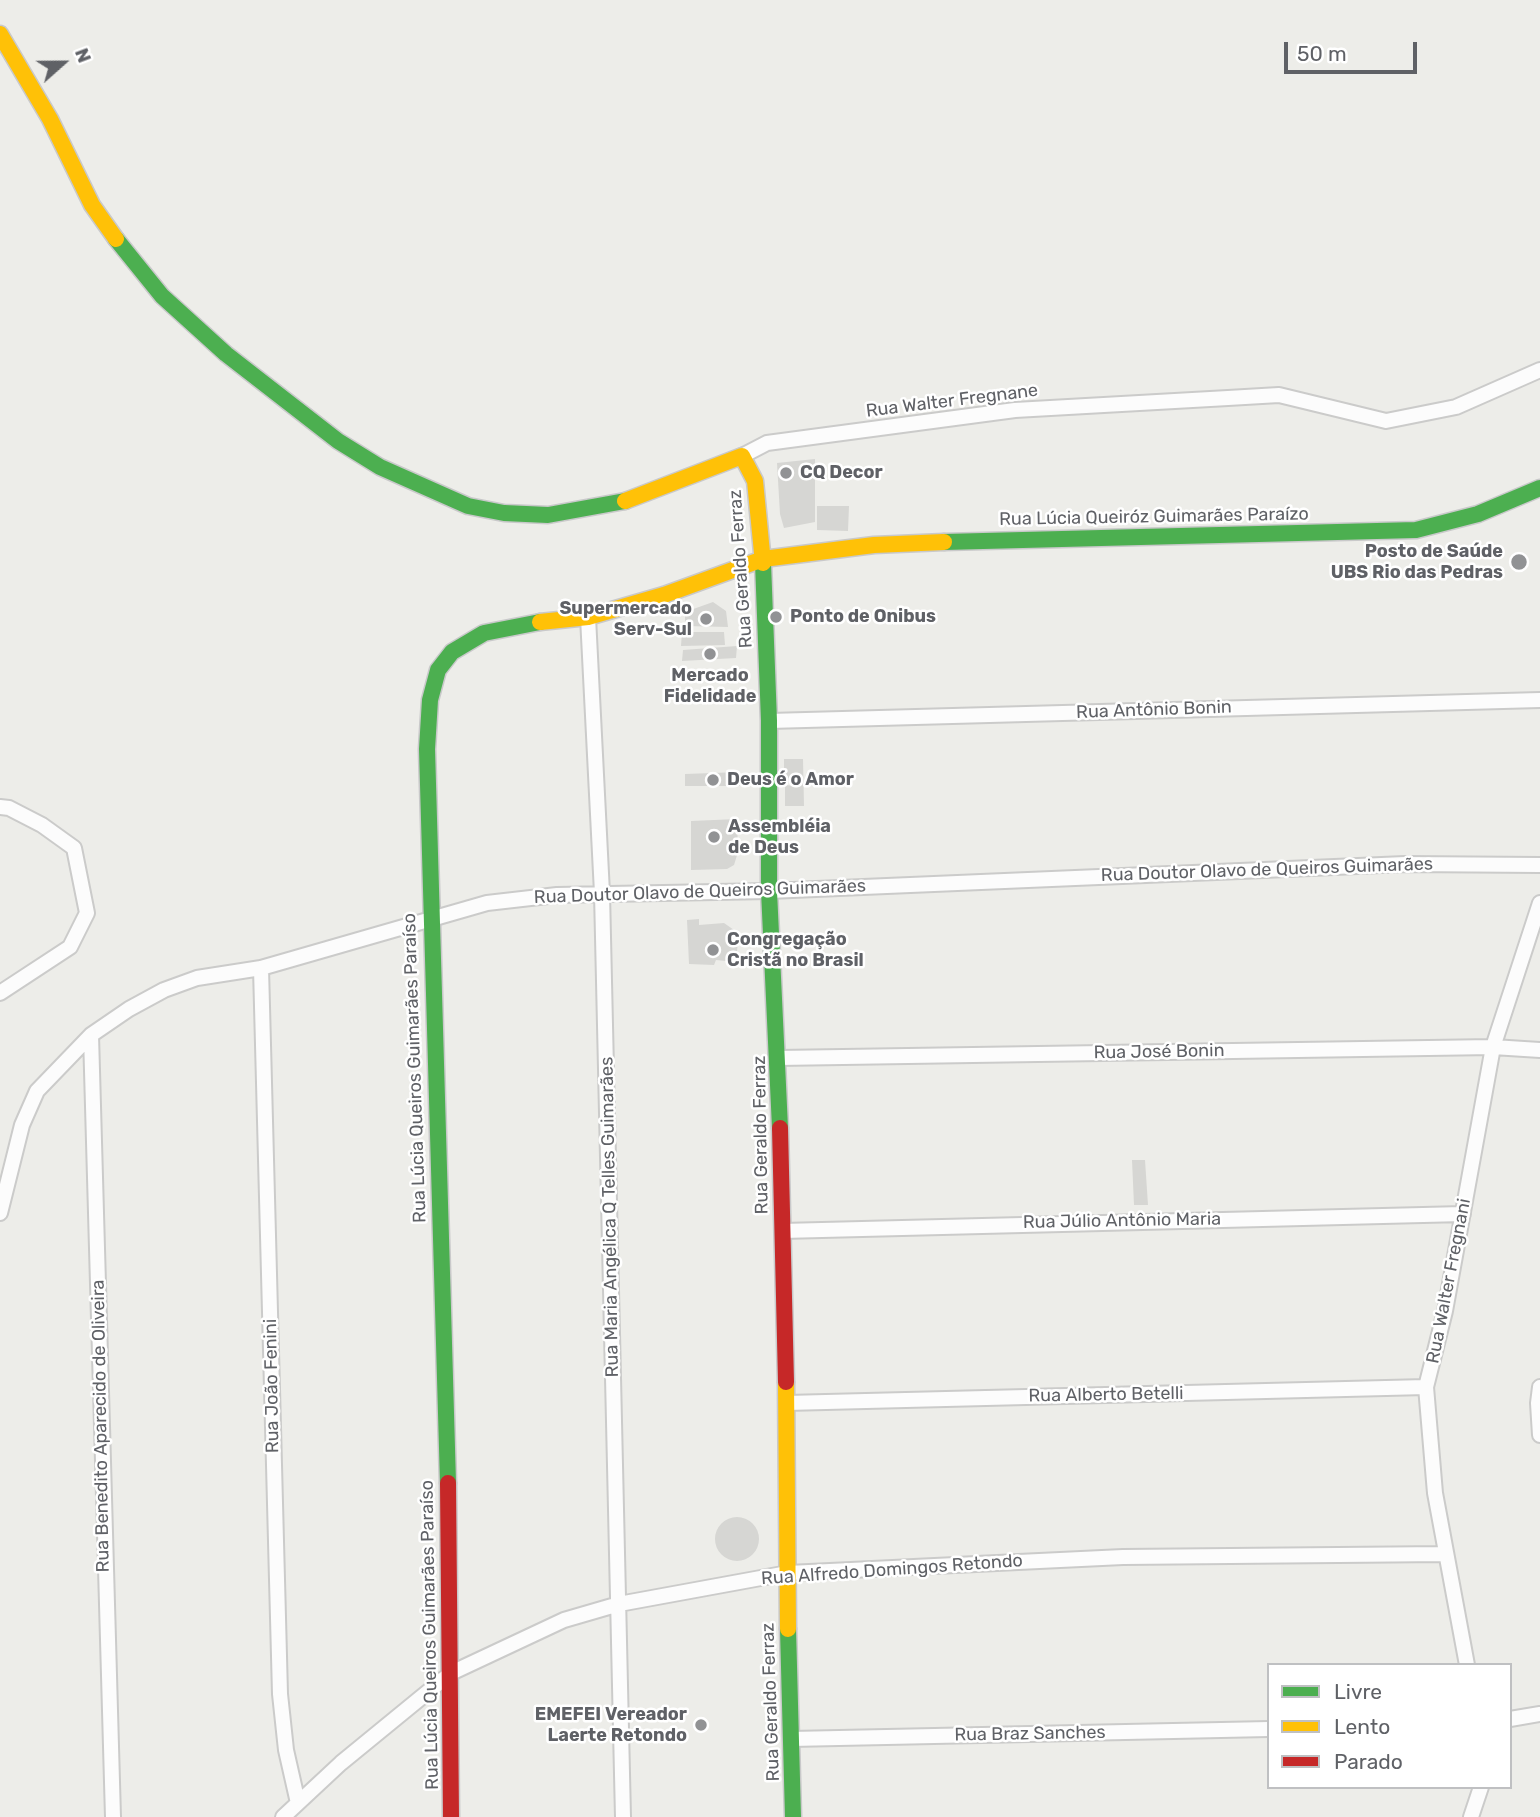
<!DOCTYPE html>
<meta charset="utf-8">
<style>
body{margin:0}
#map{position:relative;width:1540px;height:1817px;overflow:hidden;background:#edede9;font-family:Rubik,sans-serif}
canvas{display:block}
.legend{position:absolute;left:1267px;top:1663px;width:245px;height:126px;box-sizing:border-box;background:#fff;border:2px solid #bfc0c2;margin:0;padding:9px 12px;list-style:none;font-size:21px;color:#5f6166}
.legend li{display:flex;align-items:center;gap:14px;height:35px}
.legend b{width:35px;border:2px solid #bfc0c2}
.north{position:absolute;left:28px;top:28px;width:70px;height:70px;-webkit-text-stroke:5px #fff;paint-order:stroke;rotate:69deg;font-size:19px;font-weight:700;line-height:28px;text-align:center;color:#5f6166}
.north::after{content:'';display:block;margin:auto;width:24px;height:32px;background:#5f6166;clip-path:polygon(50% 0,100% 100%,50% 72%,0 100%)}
.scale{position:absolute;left:1284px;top:42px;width:133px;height:32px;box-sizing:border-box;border:4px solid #5f6166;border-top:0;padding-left:9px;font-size:21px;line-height:24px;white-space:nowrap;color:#5f6166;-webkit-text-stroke:5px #fff;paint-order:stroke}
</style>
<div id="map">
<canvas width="1540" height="1817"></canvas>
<ul class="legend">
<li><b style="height:9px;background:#4caf50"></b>Livre</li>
<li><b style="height:9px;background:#ffc107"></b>Lento</li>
<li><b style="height:9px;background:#c62828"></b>Parado</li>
</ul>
<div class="north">N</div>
<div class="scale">50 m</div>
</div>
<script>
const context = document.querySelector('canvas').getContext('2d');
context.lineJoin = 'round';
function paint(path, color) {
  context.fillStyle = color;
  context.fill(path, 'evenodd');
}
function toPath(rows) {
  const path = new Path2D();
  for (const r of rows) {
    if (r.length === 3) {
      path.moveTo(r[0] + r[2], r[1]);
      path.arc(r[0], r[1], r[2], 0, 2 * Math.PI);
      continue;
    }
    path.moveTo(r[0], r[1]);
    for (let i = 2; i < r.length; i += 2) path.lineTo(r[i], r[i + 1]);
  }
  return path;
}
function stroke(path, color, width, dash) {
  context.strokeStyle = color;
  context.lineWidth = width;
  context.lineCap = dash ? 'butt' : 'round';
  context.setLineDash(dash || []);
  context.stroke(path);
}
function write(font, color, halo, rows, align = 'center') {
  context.font = font + ' Rubik,sans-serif';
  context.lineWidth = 5;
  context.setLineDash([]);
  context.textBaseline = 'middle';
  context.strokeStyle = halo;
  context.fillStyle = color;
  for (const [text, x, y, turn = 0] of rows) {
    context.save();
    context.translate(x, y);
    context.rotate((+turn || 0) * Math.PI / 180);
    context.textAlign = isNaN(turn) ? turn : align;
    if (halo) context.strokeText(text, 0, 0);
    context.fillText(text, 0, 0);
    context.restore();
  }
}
paint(toPath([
 [815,459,815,522,784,528,780,514,777,463],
 [817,506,849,506,848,531,817,530],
 [713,602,726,611,728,627,685,626,685,612],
 [682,632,724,632,725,645,681,646],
 [737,646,736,658,682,661,683,650],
 [784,759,803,759,804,806,785,806,785,785,797,786,795,781,784,780],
 [740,772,741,786,685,786,685,774],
 [737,819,738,852,734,865,727,869,691,870,691,821],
 [699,919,699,925,724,923,734,930,738,941,736,962,716,960,714,965,689,964,687,920],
 [1132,1160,1145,1160,1148,1205,1134,1205],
 [737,1539,22]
]), '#d6d6d3');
const street = toPath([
 [742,456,767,443,1015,410,1228,398,1279,395,1386,421,1456,407,1540,370],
 [588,617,602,893,623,1817],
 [769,721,1540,700],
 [0,807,9,808,42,825,74,848,87,913,70,947,0,993],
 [261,968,280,1694,286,1750,298,1803],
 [91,1035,113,1817],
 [778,1058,1493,1047,1540,1050],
 [0,1213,22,1125,37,1091,91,1035,129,1009,164,990,197,978,261,968,487,903,557,895,769,891,1405,864,1540,865],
 [782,1231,1463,1214],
 [1540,1387,1538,1403,1540,1435],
 [786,1403,1426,1387],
 [1467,1665,1435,1493,1426,1387,1445,1311,1493,1047,1540,903],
 [1510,1719,1540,1714],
 [791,1739,1269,1729],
 [283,1817,341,1763,451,1673,564,1620,619,1604,788,1573,1123,1557,1445,1554],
 [1471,1817,1481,1787]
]);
const fast = toPath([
 [116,239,162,296,226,354,338,441,380,467,468,506,504,513,548,515,625,501],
 [944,542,1416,530,1478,514,1540,488],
 [763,563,769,721,769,891,780,1128],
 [448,1483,427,749,430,700,438,670,452,652,484,633,540,622],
 [788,1629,793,1817]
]);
const slow = toPath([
 [0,34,50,119,92,205,116,239],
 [625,501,742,456,755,481,763,563],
 [540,622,588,617,664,595,763,559,874,545,944,542],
 [786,1382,788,1629]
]);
const jam = toPath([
 [780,1128,786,1382],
 [448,1483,451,1817]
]);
stroke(street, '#cbcbca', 18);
stroke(fast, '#c9c9ca', 19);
stroke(slow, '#c9c9ca', 19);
stroke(jam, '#c9c9ca', 19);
stroke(street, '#fcfcfc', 14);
stroke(fast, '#4caf50', 16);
stroke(slow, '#ffc107', 16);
stroke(jam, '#c62828', 16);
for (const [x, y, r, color] of [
 [786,473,7,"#919294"],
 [1519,562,9,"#919294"],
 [776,617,7,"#919294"],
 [706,619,7,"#919294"],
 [710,654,7,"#919294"],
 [713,780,7,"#919294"],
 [714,837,7,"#919294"],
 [713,950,7,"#919294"],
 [701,1725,7,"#919294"]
]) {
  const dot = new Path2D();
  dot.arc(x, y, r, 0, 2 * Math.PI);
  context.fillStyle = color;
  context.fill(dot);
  stroke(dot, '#fff', 2.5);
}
write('18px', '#5f6166', '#fff', [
 ["Rua Walter Fregnane",952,401,-7],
 ["Rua Lúcia Queiróz Guimarães Paraízo",1154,517,-1],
 ["Rua Geraldo Ferraz",741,569,-94],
 ["Rua Antônio Bonin",1154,710,-2],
 ["Rua Doutor Olavo de Queiros Guimarães",1267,870,-2],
 ["Rua Doutor Olavo de Queiros Guimarães",700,892,-2],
 ["Rua José Bonin",1159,1052,-1],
 ["Rua Lúcia Queiros Guimarães Paraíso",415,1068,-92],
 ["Rua Geraldo Ferraz",761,1135,-91],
 ["Rua Maria Angélica Q Telles Guimarães",610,1217,-91],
 ["Rua Júlio Antônio Maria",1122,1221,-1],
 ["Rua Walter Fregnani",1449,1281,-79],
 ["Rua João Fenini",272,1386,-91],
 ["Rua Alberto Betelli",1106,1395,-1],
 ["Rua Benedito Aparecido de Oliveira",101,1426,-91],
 ["Rua Alfredo Domingos Retondo",892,1570,-4],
 ["Rua Lúcia Queiros Guimarães Paraíso",430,1635,-91],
 ["Rua Geraldo Ferraz",771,1702,-92],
 ["Rua Braz Sanches",1030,1734,-1]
]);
write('bold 18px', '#5f6166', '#fff', [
 ["CQ Decor",800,473],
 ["Posto de Saúde",1503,552,"right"],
 ["UBS Rio das Pedras",1503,573,"right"],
 ["Supermercado",692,609,"right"],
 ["Serv-Sul",692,630,"right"],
 ["Ponto de Onibus",790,617],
 ["Mercado",710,676,"center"],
 ["Fidelidade",710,697,"center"],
 ["Deus é o Amor",727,780],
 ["Assembléia",728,827],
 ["de Deus",728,848],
 ["Congregação",727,940],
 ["Cristã no Brasil",727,961],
 ["EMEFEI Vereador",687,1715,"right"],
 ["Laerte Retondo",687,1736,"right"]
], 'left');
</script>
